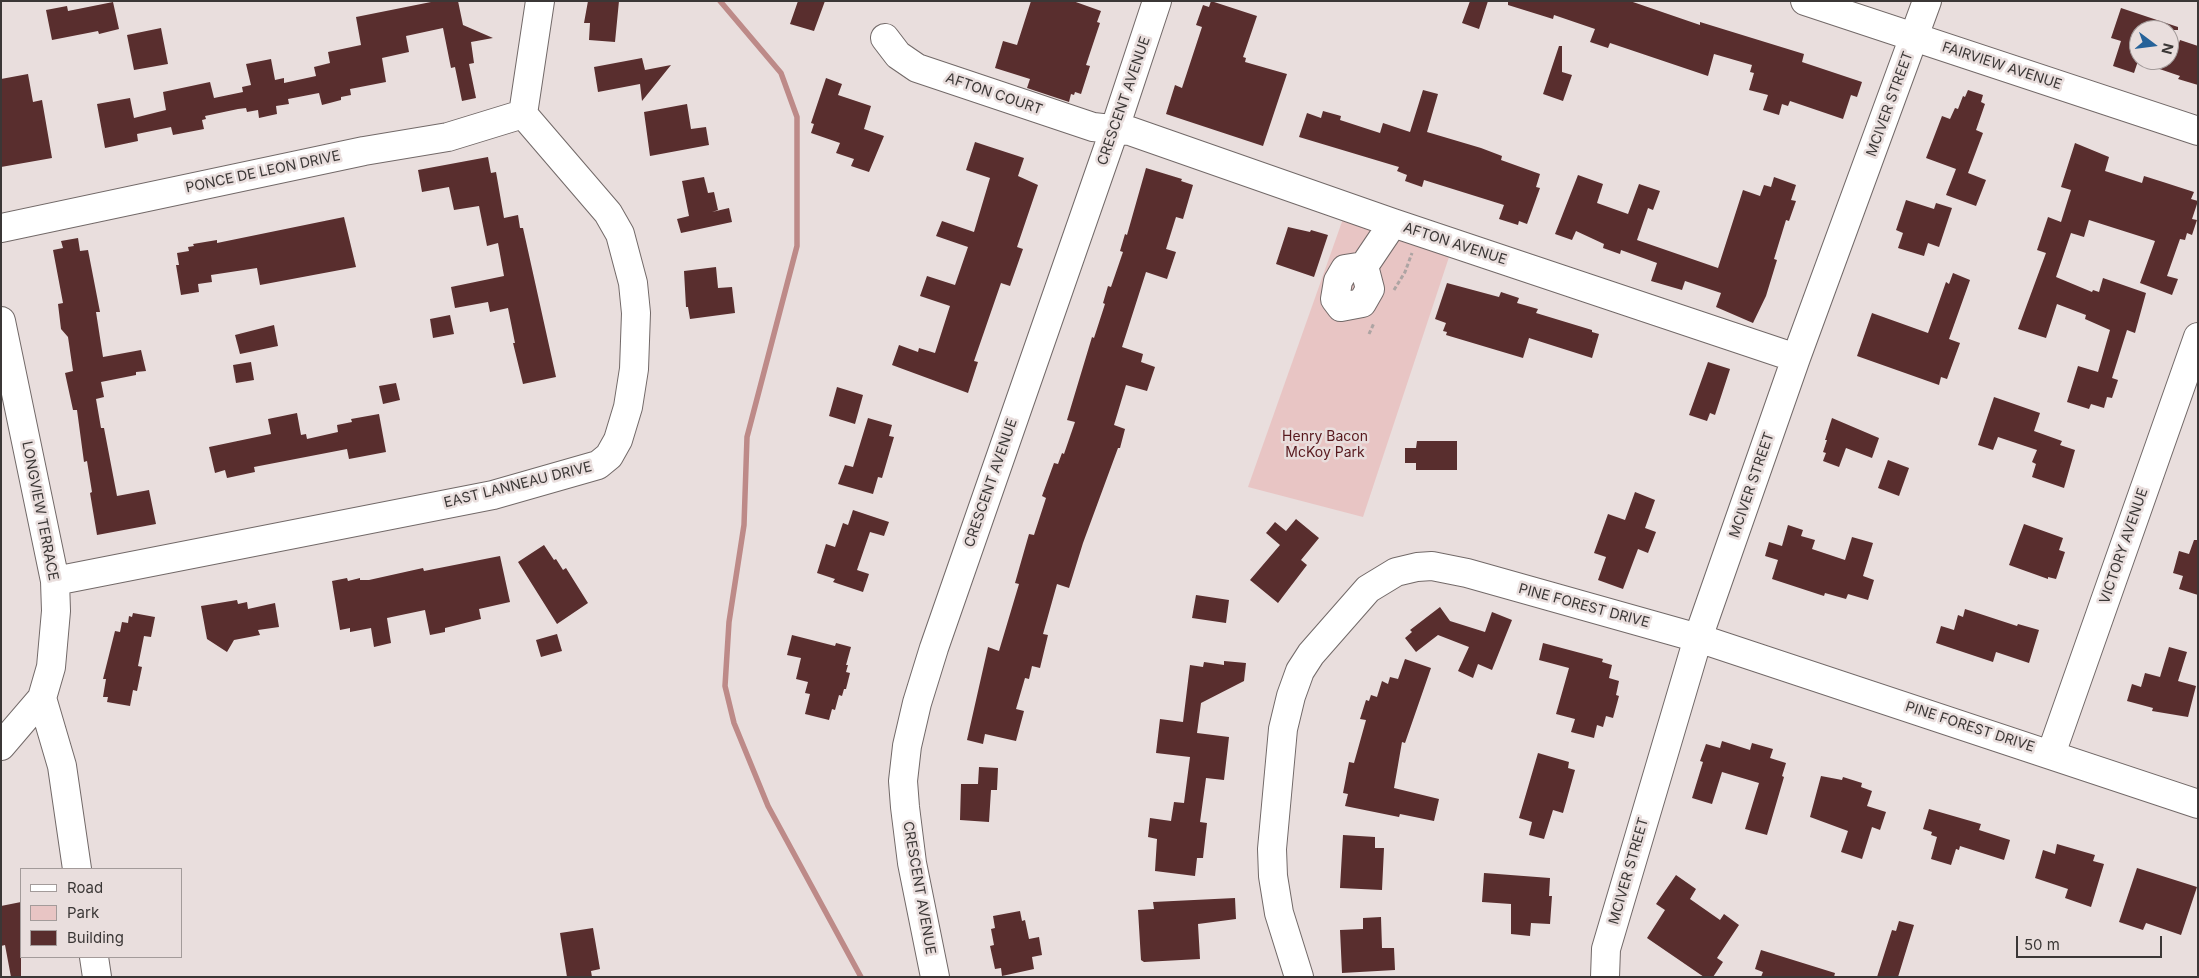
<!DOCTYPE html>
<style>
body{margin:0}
#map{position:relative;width:2199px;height:978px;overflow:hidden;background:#e9dedd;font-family:Inter,sans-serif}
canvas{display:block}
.frame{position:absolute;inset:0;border:2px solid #3b3736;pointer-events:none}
.legend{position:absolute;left:20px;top:868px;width:162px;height:90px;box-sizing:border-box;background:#e9dedd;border:1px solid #a39b9a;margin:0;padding:6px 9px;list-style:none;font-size:15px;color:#3b3736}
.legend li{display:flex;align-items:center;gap:10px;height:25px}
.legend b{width:25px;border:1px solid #a39b9a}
.north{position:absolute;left:2129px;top:20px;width:50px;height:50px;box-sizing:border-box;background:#e9dedd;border:1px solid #a39b9a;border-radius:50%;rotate:105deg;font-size:14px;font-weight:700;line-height:20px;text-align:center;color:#3b3736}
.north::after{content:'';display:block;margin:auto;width:18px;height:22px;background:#266299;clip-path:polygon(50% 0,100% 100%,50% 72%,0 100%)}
.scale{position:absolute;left:2016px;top:936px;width:146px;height:22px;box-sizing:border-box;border:2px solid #3b3736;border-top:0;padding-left:6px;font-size:15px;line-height:18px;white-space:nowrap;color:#3b3736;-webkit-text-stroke:4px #e9dedd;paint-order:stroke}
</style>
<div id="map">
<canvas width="2199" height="978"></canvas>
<div class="frame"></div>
<ul class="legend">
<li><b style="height:6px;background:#fff"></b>Road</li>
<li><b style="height:14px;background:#e8c5c4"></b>Park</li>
<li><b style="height:14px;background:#592e2e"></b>Building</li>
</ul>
<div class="north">N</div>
<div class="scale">50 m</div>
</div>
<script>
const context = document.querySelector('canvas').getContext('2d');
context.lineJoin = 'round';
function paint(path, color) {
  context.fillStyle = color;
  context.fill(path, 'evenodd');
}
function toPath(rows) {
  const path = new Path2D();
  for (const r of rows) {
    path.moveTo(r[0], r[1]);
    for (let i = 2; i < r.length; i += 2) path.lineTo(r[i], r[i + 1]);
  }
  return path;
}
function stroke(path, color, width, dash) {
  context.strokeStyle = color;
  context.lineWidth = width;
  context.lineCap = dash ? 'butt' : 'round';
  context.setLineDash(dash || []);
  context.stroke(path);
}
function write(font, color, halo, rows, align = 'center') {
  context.font = font + ' Inter,sans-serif';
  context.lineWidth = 5;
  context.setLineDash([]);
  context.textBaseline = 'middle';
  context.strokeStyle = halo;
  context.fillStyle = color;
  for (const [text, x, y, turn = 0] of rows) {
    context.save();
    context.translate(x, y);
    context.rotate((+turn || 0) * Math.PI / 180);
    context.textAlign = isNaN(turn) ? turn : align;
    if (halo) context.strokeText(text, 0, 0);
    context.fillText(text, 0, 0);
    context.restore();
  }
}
paint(toPath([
 [1344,216,1451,251,1363,517,1248,487]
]), '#e8c5c4');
stroke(toPath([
 [720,1,781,73,797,117,797,246,747,437,744,525,729,622,725,686,734,723,768,806,861,977]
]), '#bd8a88', 5.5);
paint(toPath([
 [436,1,458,1,463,25,493,38,471,42,474,63,469,64,476,98,462,101,455,67,451,68,443,28,406,36,409,52,382,58,386,82,350,89,351,95,341,97,341,100,322,105,319,93,288,99,289,104,276,106,277,114,259,118,258,110,247,112,246,108,238,109,205,116,206,119,202,120,204,129,173,135,171,127,137,134,138,141,105,148,97,104,130,98,134,118,166,110,163,92,210,82,214,98,243,92,242,87,251,85,246,64,271,59,275,80,284,78,284,83,316,76,314,67,330,63,328,52,361,45,356,17],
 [588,1,619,1,615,42,589,40,590,23,584,23],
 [798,1,825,1,814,31,790,24],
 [1031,1,1073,1,1101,11,1097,22,1100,23,1086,65,1090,66,1081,94,1075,92,1074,95,1071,94,1069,102,1027,88,1030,79,995,68,1003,41,1017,45],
 [1211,1,1257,16,1243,57,1246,58,1245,62,1287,74,1263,146,1166,114,1175,85,1182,88,1202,27,1196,25,1203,5,1209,7],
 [1470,1,1488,1,1479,29,1462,23],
 [1508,1,1630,1,1700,25,1700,22,1804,54,1802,62,1862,82,1857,97,1851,95,1843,119,1790,101,1788,106,1782,104,1779,115,1763,110,1768,95,1749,90,1754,73,1750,72,1752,65,1714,54,1708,76,1610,43,1608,48,1590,42,1595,29,1554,15,1553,19,1508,5],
 [113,2,119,29,99,34,98,31,52,40,46,10,67,6,68,11],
 [2121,8,2178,27,2178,30,2139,30,2139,58,2134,73,2113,66,2121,41,2111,38],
 [161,28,168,64,134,70,127,35],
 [2180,40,2198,46,2198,85,2178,79,2180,76,2142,63,2142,60,2173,60],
 [1559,46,1562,46,1562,72,1572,75,1563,101,1543,94],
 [642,58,645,70,671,65,642,101,640,84,598,92,594,67],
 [28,74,33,102,42,100,52,158,1,167,1,79],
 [826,78,842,84,838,95,871,106,864,129,884,136,869,172,851,166,854,159,836,153,840,143,811,133,814,124,811,123],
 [1423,90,1438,94,1427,132,1481,148,1502,156,1501,160,1540,174,1536,187,1540,188,1527,224,1519,221,1518,225,1499,219,1504,205,1424,180,1422,187,1405,181,1407,175,1397,171,1399,167,1299,137,1307,113,1321,118,1323,111,1341,116,1340,120,1380,133,1383,123,1410,132],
 [1968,90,1983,95,1981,102,1985,104,1976,130,1983,133,1968,173,1986,180,1976,206,1946,195,1956,169,1926,158,1942,116,1950,119,1955,108,1958,109,1963,96,1965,97],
 [687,104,691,129,706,127,709,145,650,156,644,112],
 [975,142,1024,158,1018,176,1038,185,1017,247,1023,249,1010,286,1001,283,974,361,978,362,968,393,892,365,899,345,918,352,919,348,935,353,950,306,920,296,927,276,955,285,968,247,936,236,942,221,974,232,990,178,966,170],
 [2075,143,2109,157,2105,171,2142,183,2144,176,2163,182,2194,192,2191,199,2198,201,2192,219,2197,220,2192,235,2187,233,2185,240,2180,239,2167,276,2178,279,2172,295,2140,283,2155,241,2089,220,2084,237,2071,233,2056,277,2092,292,2093,290,2099,292,2103,278,2146,293,2135,333,2127,330,2112,378,2118,380,2112,398,2107,397,2104,408,2091,404,2089,409,2067,402,2078,366,2098,372,2110,330,2085,319,2086,315,2057,304,2046,338,2018,329,2046,253,2037,250,2048,217,2061,222,2071,190,2061,187],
 [488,157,491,173,496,172,504,218,518,215,520,228,523,228,556,377,523,384,513,343,515,343,508,308,490,312,488,302,455,308,451,287,504,276,498,243,487,246,479,206,454,210,449,187,422,192,418,170],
 [1146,168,1182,179,1181,181,1193,185,1183,219,1176,217,1166,249,1176,252,1167,279,1146,272,1122,347,1143,354,1141,362,1155,367,1147,391,1126,385,1114,425,1125,429,1120,448,1118,448,1083,543,1069,588,1057,584,1043,634,1048,635,1040,668,1032,666,1029,679,1025,678,1016,709,1024,711,1016,741,985,734,983,744,967,740,988,647,999,651,1019,584,1015,583,1029,534,1034,535,1046,498,1042,496,1054,463,1058,464,1062,453,1064,454,1075,422,1067,420,1092,337,1094,338,1105,304,1103,303,1108,286,1111,287,1123,252,1120,251,1125,234,1127,235],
 [1578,175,1603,184,1597,203,1628,214,1639,184,1660,191,1653,210,1648,208,1637,240,1718,268,1743,190,1760,196,1764,185,1771,187,1774,177,1796,185,1791,200,1796,201,1789,221,1786,220,1774,259,1777,260,1766,296,1753,323,1716,307,1721,293,1685,281,1682,290,1651,281,1657,263,1621,250,1620,254,1603,248,1604,244,1576,231,1572,240,1555,234],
 [704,177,708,193,714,192,718,210,712,212,729,208,732,222,681,233,677,219,689,216,682,181],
 [1906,200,1934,209,1936,203,1952,208,1939,247,1928,243,1924,256,1898,248,1903,233,1896,230],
 [344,217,356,267,260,285,257,268,211,275,212,282,198,284,199,292,181,295,176,265,179,265,177,253,189,251,188,247,194,246,193,244,217,240,217,243],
 [1288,227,1310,232,1311,230,1328,235,1314,277,1276,264],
 [78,238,80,251,88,250,100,312,96,312,103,357,141,350,146,371,136,372,136,375,101,382,104,397,96,399,101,428,104,428,117,496,149,490,156,524,97,535,90,493,92,492,87,461,84,462,77,410,73,410,65,373,73,371,68,337,61,329,58,304,63,303,53,250,63,248,61,241],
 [716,267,718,288,732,287,735,313,690,319,688,307,686,307,684,271],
 [1953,273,1970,280,1949,339,1960,343,1947,379,1941,377,1939,385,1857,356,1872,313,1928,333,1946,282,1949,284],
 [1447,283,1499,297,1501,292,1519,298,1517,303,1538,309,1536,313,1592,330,1592,332,1599,334,1592,358,1529,338,1523,358,1446,335,1447,332,1443,331,1446,323,1435,319],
 [450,315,454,334,433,338,430,319],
 [274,325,278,346,240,354,235,335],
 [251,362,254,380,236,383,233,365],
 [1708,362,1730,369,1715,415,1710,413,1707,421,1689,415],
 [396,383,400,400,383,404,379,386],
 [837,387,863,395,855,424,829,416],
 [1994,397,2040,413,2034,431,2062,441,2060,445,2075,450,2064,488,2032,477,2036,464,2032,462,2037,450,1998,437,1993,450,1978,445],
 [297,413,301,435,306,434,307,439,338,432,337,425,352,422,351,419,379,414,386,452,349,459,347,449,254,467,255,472,227,478,225,470,215,473,209,447,271,434,268,419],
 [868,418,892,425,889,436,894,437,882,478,878,477,873,494,838,484,845,465,853,467],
 [1832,418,1879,438,1872,458,1846,448,1839,467,1823,461,1826,453,1823,452,1827,440,1825,440],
 [1417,441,1457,441,1457,470,1416,470,1416,463,1405,463,1405,448,1416,448],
 [1888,460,1909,468,1899,496,1878,488],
 [1635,492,1655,500,1645,528,1656,532,1648,553,1638,549,1623,589,1598,580,1606,557,1594,553,1608,514,1625,520],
 [853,510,889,522,884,536,870,532,857,570,869,574,863,592,833,582,835,579,817,573,826,544,835,547,843,523,848,525],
 [1296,519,1319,538,1301,560,1307,565,1278,603,1250,580,1280,545,1266,533,1275,522,1286,531],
 [2024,524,2063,538,2059,550,2065,552,2056,579,2048,577,2048,579,2009,565],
 [1788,525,1803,530,1801,536,1815,540,1812,549,1845,560,1852,537,1873,543,1863,576,1874,580,1868,600,1848,594,1846,599,1825,593,1824,596,1772,579,1778,560,1765,556,1769,542,1782,546],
 [2194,540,2198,540,2198,595,2179,589,2183,576,2173,573,2179,551,2189,554],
 [544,545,554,560,556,559,563,570,566,568,588,603,557,624,518,562],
 [500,556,510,602,479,609,481,619,445,628,445,632,430,635,425,610,387,618,391,643,374,647,371,628,350,632,350,628,340,630,332,581,347,578,348,581,360,578,360,580,369,580,423,568,424,571],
 [1196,595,1229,600,1226,623,1192,618],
 [237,600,238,604,247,602,248,609,275,603,279,627,258,630,260,635,234,640,227,652,207,639,201,606],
 [1440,607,1450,621,1485,632,1492,612,1512,620,1492,670,1478,664,1473,678,1458,671,1469,647,1438,635,1416,652,1405,638,1412,632,1410,630],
 [1965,609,2017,626,2018,624,2039,630,2029,663,1996,652,1993,662,1936,643,1941,626,1954,630,1958,615,1963,617],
 [133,613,155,617,151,637,144,636,138,666,142,667,137,691,133,690,130,706,107,702,108,697,103,697,106,679,103,679,115,631,120,632,122,622,128,623,129,616,132,617],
 [557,634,562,651,541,657,536,640],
 [792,635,835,646,836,643,851,647,846,665,848,665,846,672,850,673,846,689,844,689,842,696,839,695,835,710,832,709,829,720,805,714,810,694,805,693,808,682,796,679,801,658,787,655],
 [1543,643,1603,659,1602,662,1612,665,1609,678,1619,681,1616,695,1619,696,1613,718,1606,716,1603,727,1597,725,1594,738,1571,732,1575,719,1556,714,1569,668,1539,660],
 [2169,647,2187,652,2178,681,2196,686,2188,717,2152,711,2153,708,2127,701,2132,684,2141,687,2145,673,2160,677],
 [1405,659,1431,668,1405,743,1402,742,1394,788,1439,799,1434,821,1400,814,1399,817,1345,806,1348,794,1343,793,1349,762,1354,763,1366,720,1360,719,1366,700,1369,701,1371,695,1377,697,1382,681,1388,684,1390,677,1398,679],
 [1224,661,1246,663,1244,681,1201,703,1197,733,1229,737,1224,780,1206,778,1200,822,1207,823,1203,858,1197,858,1195,876,1155,871,1157,839,1148,837,1150,818,1171,821,1174,802,1184,803,1190,757,1156,753,1160,719,1183,722,1190,665,1203,667,1204,662,1224,665],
 [1722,741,1750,750,1752,743,1773,749,1770,758,1786,763,1782,776,1784,777,1767,835,1745,829,1759,783,1722,772,1712,804,1692,798,1703,762,1700,761,1706,744,1720,748],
 [1538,753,1569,762,1568,768,1575,770,1563,813,1553,810,1544,839,1529,835,1532,822,1519,818],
 [979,767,998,768,997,790,991,790,989,822,960,820,961,784,978,784],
 [1821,776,1842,780,1843,777,1862,783,1861,787,1872,791,1867,806,1886,812,1880,830,1872,827,1862,859,1841,852,1848,831,1810,817],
 [1929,809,1981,824,1979,830,2010,840,2004,860,1960,846,1959,850,1956,849,1951,865,1931,859,1937,837,1931,835,1932,832,1923,829],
 [1343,835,1375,837,1375,848,1384,848,1382,890,1340,888],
 [2057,844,2095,855,2093,861,2104,864,2091,907,2065,898,2068,889,2035,878,2043,850,2055,854],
 [2137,868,2197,887,2181,935,2146,923,2143,930,2119,922],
 [1484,873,1550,878,1549,896,1552,896,1550,924,1531,923,1530,936,1511,934,1511,904,1482,902],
 [1676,875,1696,889,1690,899,1720,920,1724,914,1739,925,1717,958,1723,962,1713,977,1704,977,1647,938,1665,910,1656,904],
 [1235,898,1236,919,1198,924,1200,959,1144,962,1141,960,1138,910,1154,909,1153,902],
 [21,902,21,977,11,977,5,945,1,946,1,906],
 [1020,911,1022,921,1025,920,1029,939,1039,937,1042,955,1032,957,1034,969,1002,976,1001,968,995,969,990,946,994,945,991,929,995,928,993,916],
 [1381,917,1382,948,1394,948,1395,970,1342,973,1340,930,1363,929,1363,918],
 [1899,921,1914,925,1898,977,1877,977,1892,930,1896,931],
 [593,928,600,969,591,971,592,977,567,977,560,933],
 [1761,950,1835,973,1834,977,1761,977,1763,972,1755,969]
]), '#592e2e');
const minor = toPath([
 [1805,1,2198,131],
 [885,38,898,55,917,68,1093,127,1130,131,1393,223,1796,358],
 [1,228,364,151,448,137,523,114],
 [1364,266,1370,289,1362,303,1341,307,1335,299,1338,281,1345,269,1364,266,1393,223],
 [1,321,55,581,56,611,51,667,42,698,1,746],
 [55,581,493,495,598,465,609,456,618,440,628,407,634,369,636,313,633,283,620,234,608,213,523,114,540,1],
 [42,698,62,766,77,869],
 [2051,754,2198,337],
 [94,957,97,977],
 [935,977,912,863,905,807,903,781,907,746,917,703,934,648,1115,128,1157,1],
 [1299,977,1279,913,1273,876,1272,849,1283,729,1291,696,1300,671,1311,654,1368,589,1396,572,1417,567,1432,566,1467,573,1698,638,2198,804],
 [1605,977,1606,949,1698,638,1796,358,1927,1]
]);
stroke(minor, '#726968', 30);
stroke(toPath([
 [1394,290,1405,272,1412,253],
 [1369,334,1374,323]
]), '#ada4a3', 3, [4, 2.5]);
stroke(minor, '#fff', 28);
write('14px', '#3b3736', '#e9dedd', [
 ["FAIRVIEW AVENUE",2002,66,18],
 ["AFTON COURT",994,94,19],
 ["CRESCENT AVENUE",1124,101,-71],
 ["MCIVER STREET",1890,104,-70],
 ["PONCE DE LEON DRIVE",263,172,-12],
 ["AFTON AVENUE",1455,244,18],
 ["CRESCENT AVENUE",991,483,-71],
 ["EAST LANNEAU DRIVE",518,485,-14],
 ["MCIVER STREET",1752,485,-71],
 ["LONGVIEW TERRACE",40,511,79],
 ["VICTORY AVENUE",2124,546,-71],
 ["PINE FOREST DRIVE",1584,606,15],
 ["PINE FOREST DRIVE",1970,727,18],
 ["MCIVER STREET",1629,871,-74],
 ["CRESCENT AVENUE",919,888,80]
]);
write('14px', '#57181d', '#e9dedd', [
 ["Henry Bacon",1325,437],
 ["McKoy Park",1325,453]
]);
</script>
